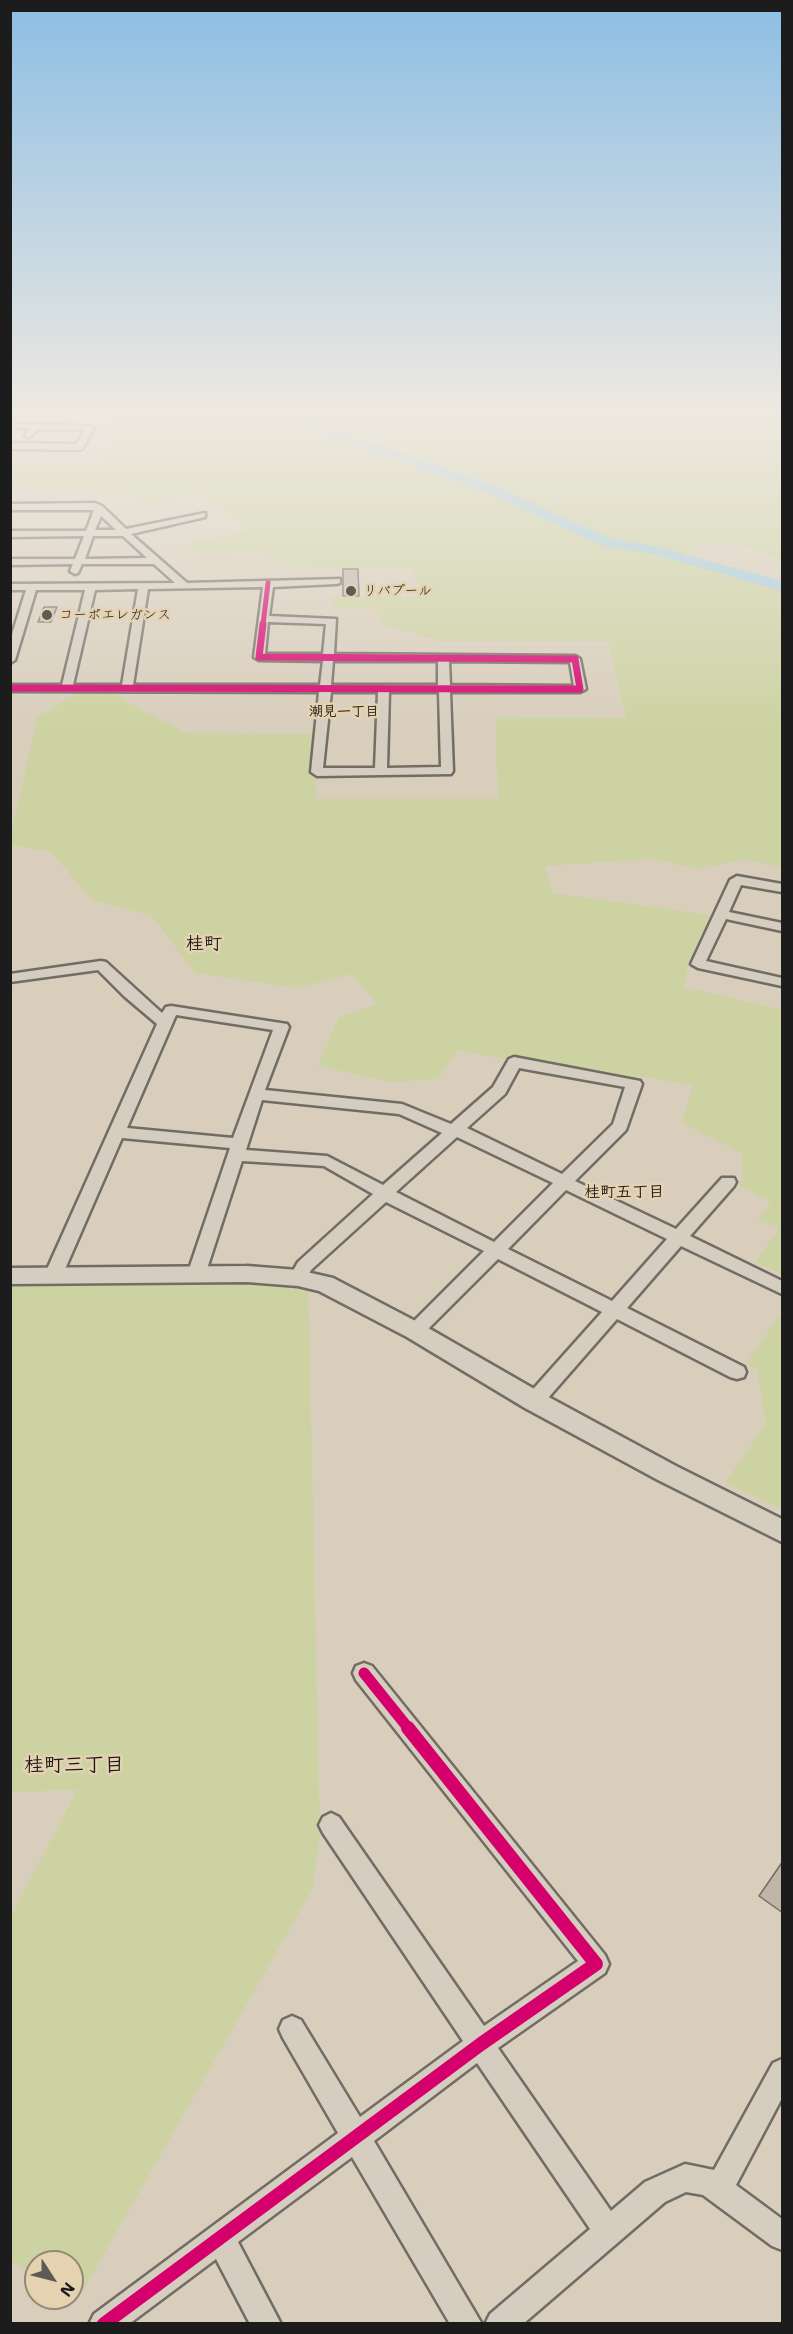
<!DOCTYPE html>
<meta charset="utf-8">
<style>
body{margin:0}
#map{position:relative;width:793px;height:2334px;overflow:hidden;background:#d9cebc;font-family:"Shantell Sans",sans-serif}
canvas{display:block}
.frame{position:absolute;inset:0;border:12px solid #1c1c1c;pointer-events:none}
.north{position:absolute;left:24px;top:2250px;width:60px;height:60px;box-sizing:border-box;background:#e5d2b0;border:2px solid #958975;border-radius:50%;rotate:126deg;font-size:16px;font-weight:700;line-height:24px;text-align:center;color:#1c1c1c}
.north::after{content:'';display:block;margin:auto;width:21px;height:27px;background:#5e5a54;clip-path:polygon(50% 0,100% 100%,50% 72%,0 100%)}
</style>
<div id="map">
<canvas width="793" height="2334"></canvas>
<div class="frame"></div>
<div class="north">N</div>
</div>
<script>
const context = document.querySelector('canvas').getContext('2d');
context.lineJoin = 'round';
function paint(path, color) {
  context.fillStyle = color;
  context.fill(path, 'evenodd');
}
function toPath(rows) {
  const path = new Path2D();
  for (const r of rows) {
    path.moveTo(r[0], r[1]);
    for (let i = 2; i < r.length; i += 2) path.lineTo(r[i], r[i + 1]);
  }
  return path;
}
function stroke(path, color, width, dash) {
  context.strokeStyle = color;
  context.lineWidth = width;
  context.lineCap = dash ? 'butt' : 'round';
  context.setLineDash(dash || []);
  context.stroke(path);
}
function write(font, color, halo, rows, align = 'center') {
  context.font = font + ' "Shantell Sans","Klee One",sans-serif';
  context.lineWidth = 5;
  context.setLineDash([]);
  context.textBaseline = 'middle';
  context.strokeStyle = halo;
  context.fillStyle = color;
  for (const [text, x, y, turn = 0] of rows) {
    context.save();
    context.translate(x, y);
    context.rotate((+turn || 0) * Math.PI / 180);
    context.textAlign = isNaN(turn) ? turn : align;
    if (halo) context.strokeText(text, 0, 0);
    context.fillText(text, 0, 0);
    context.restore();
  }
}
paint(toPath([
 [141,411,782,411,782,560,739,544,699,544,676,559,782,590,782,867,744,859,699,869,650,859,545,866,552,893,710,915,689,961,684,987,782,1010,782,1274,755,1262,779,1229,758,1220,771,1202,739,1186,744,1169,740,1152,682,1123,693,1085,637,1076,634,1084,457,1050,438,1079,391,1082,318,1066,339,1017,377,1004,352,974,296,988,195,973,152,916,92,900,51,852,11,845,11,834,38,716,85,687,100,687,187,733,320,734,315,799,498,799,495,717,626,718,608,641,441,641,382,625,376,609,333,609,333,598,421,596,412,568,280,565,261,553,198,555,184,544,251,529,200,493,142,504,126,492,11,488,11,464,100,466,121,427,92,417],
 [10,1277,308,1280,320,1837,312,1890,80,2296,72,2292,72,2262,36,2262,36,2274,11,2262,11,1916,77,1790,11,1792],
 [779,1316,782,1318,782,1509,725,1483,766,1424,757,1370,746,1364]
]), '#ccd2a1');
stroke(toPath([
 [777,411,782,413]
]), '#a3cdde', 2);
paint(toPath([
 [276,411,288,411,298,417,488,483,612,539,654,546,782,581,782,591,653,554,603,546,478,489,290,423,277,415,276,411]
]), '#a3cdde');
const building = toPath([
 [343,569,358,569,359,596,343,596,343,569],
 [44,607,57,607,51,622,38,622,44,607],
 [783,1861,783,1913,759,1896,783,1861]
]);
paint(building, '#c0b6a7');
stroke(building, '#716c64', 1.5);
const minor = toPath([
 [10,424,90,426,94,428,82,449,79,450,10,449,10,443,76,444,85,430,38,429,29,438,25,436,30,428,10,428,10,424],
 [95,503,102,506,126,529,205,513,205,517,131,534,187,583,340,579,340,583,336,584,273,587,269,616,336,619,334,654,575,656,580,659,586,689,580,692,450,692,453,771,451,774,317,776,311,772,319,692,10,691,10,685,62,685,85,590,36,590,15,660,10,663,10,641,26,590,10,590,10,584,175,583,154,564,82,564,78,573,75,574,70,571,73,564,10,565,10,559,75,559,84,536,10,537,10,531,86,531,94,510,10,510,10,504,95,503],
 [101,516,116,530,95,530,101,516],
 [93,536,123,536,147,558,85,559,93,536],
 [263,587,254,657,259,660,323,661,320,685,133,685,148,589,263,587],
 [138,589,122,685,73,685,95,590,138,589],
 [268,622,326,624,323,654,265,654,268,622],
 [333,661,438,661,438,685,331,685,333,661],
 [449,661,570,662,574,686,450,685,449,661],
 [331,692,378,692,375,768,323,768,331,692],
 [389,692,439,692,441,767,387,768,389,692],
 [737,876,782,884,782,892,741,885,729,912,782,923,782,931,726,919,706,961,782,978,782,986,698,968,691,964,730,880,737,876],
 [101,961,106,962,162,1013,166,1007,171,1006,287,1024,289,1027,265,1090,402,1104,451,1124,493,1087,509,1059,514,1057,640,1081,642,1084,626,1130,575,1181,676,1229,722,1178,734,1178,736,1182,734,1186,690,1236,782,1281,782,1294,681,1246,627,1308,744,1367,746,1372,744,1377,737,1379,730,1377,617,1319,541,1406,534,1408,527,1406,524,1401,527,1396,602,1312,498,1259,421,1336,415,1338,409,1336,406,1331,409,1326,484,1251,386,1202,311,1270,304,1283,298,1284,292,1283,289,1278,298,1262,373,1194,324,1166,242,1161,205,1275,202,1279,196,1281,190,1279,187,1275,230,1148,122,1138,62,1276,59,1281,53,1282,47,1281,44,1276,157,1024,124,996,98,970,10,982,10,974,101,961],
 [176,1015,273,1030,233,1138,127,1128,176,1015],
 [519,1068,625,1087,613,1124,562,1174,467,1128,505,1094,519,1068],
 [262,1100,399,1114,442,1133,383,1185,327,1156,246,1150,262,1100],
 [457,1137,553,1183,494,1242,396,1192,457,1137],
 [566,1190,667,1239,612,1301,508,1249,566,1190],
 [364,1663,372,1666,605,1955,609,1964,605,1973,498,2048,611,2211,645,2182,685,2164,714,2170,773,2063,782,2059,782,2098,736,2185,782,2219,782,2250,772,2246,703,2195,686,2192,665,2202,523,2324,485,2324,490,2314,590,2229,477,2063,374,2141,482,2324,450,2324,352,2157,238,2242,281,2324,250,2324,216,2259,129,2324,89,2324,94,2314,338,2133,283,2038,279,2029,283,2020,292,2016,301,2020,360,2117,463,2041,323,1833,319,1825,323,1817,331,1813,339,1817,484,2026,578,1961,356,1680,353,1673,356,1666,364,1663]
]);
const tertiary = toPath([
 [10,411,71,411,66,414,10,416,10,411],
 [247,1266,298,1270,333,1278,423,1325,543,1394,676,1466,782,1519,782,1542,658,1480,525,1408,407,1337,319,1291,298,1286,247,1282,10,1284,10,1268,247,1266]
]);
stroke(minor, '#716c64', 5);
stroke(tertiary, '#716c64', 5);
paint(minor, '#d5cdc0');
paint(tertiary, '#d5cdc0');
stroke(toPath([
 [263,625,268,583]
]), '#d6006c', 5);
stroke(toPath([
 [10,688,580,689,575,659,259,657,263,624]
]), '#d6006c', 7);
stroke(toPath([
 [364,1673,409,1729]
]), '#d6006c', 11);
stroke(toPath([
 [104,2324,481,2044,596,1964,408,1728]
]), '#d6006c', 14);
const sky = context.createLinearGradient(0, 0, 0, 738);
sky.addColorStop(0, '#8cbee4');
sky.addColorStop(0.56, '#eee9e1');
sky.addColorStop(1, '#eee9e100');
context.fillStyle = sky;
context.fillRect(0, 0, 793, 738);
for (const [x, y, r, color] of [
 [351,591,6,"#5e5a54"],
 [47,615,6,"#5e5a54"]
]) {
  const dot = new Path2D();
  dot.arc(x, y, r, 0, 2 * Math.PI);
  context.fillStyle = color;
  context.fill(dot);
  stroke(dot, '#e5d2b0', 2);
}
write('14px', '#1c1c1c', '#e5d2b0', [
 ["リバプール",363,591],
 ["コーポエレガンス",59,615]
], 'left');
write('bold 14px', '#1c1c1c', '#e5d2b0', [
 ["潮見一丁目",344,712]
]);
write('bold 16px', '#1c1c1c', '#e5d2b0', [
 ["桂町五丁目",624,1193]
]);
write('bold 18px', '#1c1c1c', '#e5d2b0', [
 ["桂町",204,944]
]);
write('bold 20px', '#1c1c1c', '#e5d2b0', [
 ["桂町三丁目",74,1766]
]);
</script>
